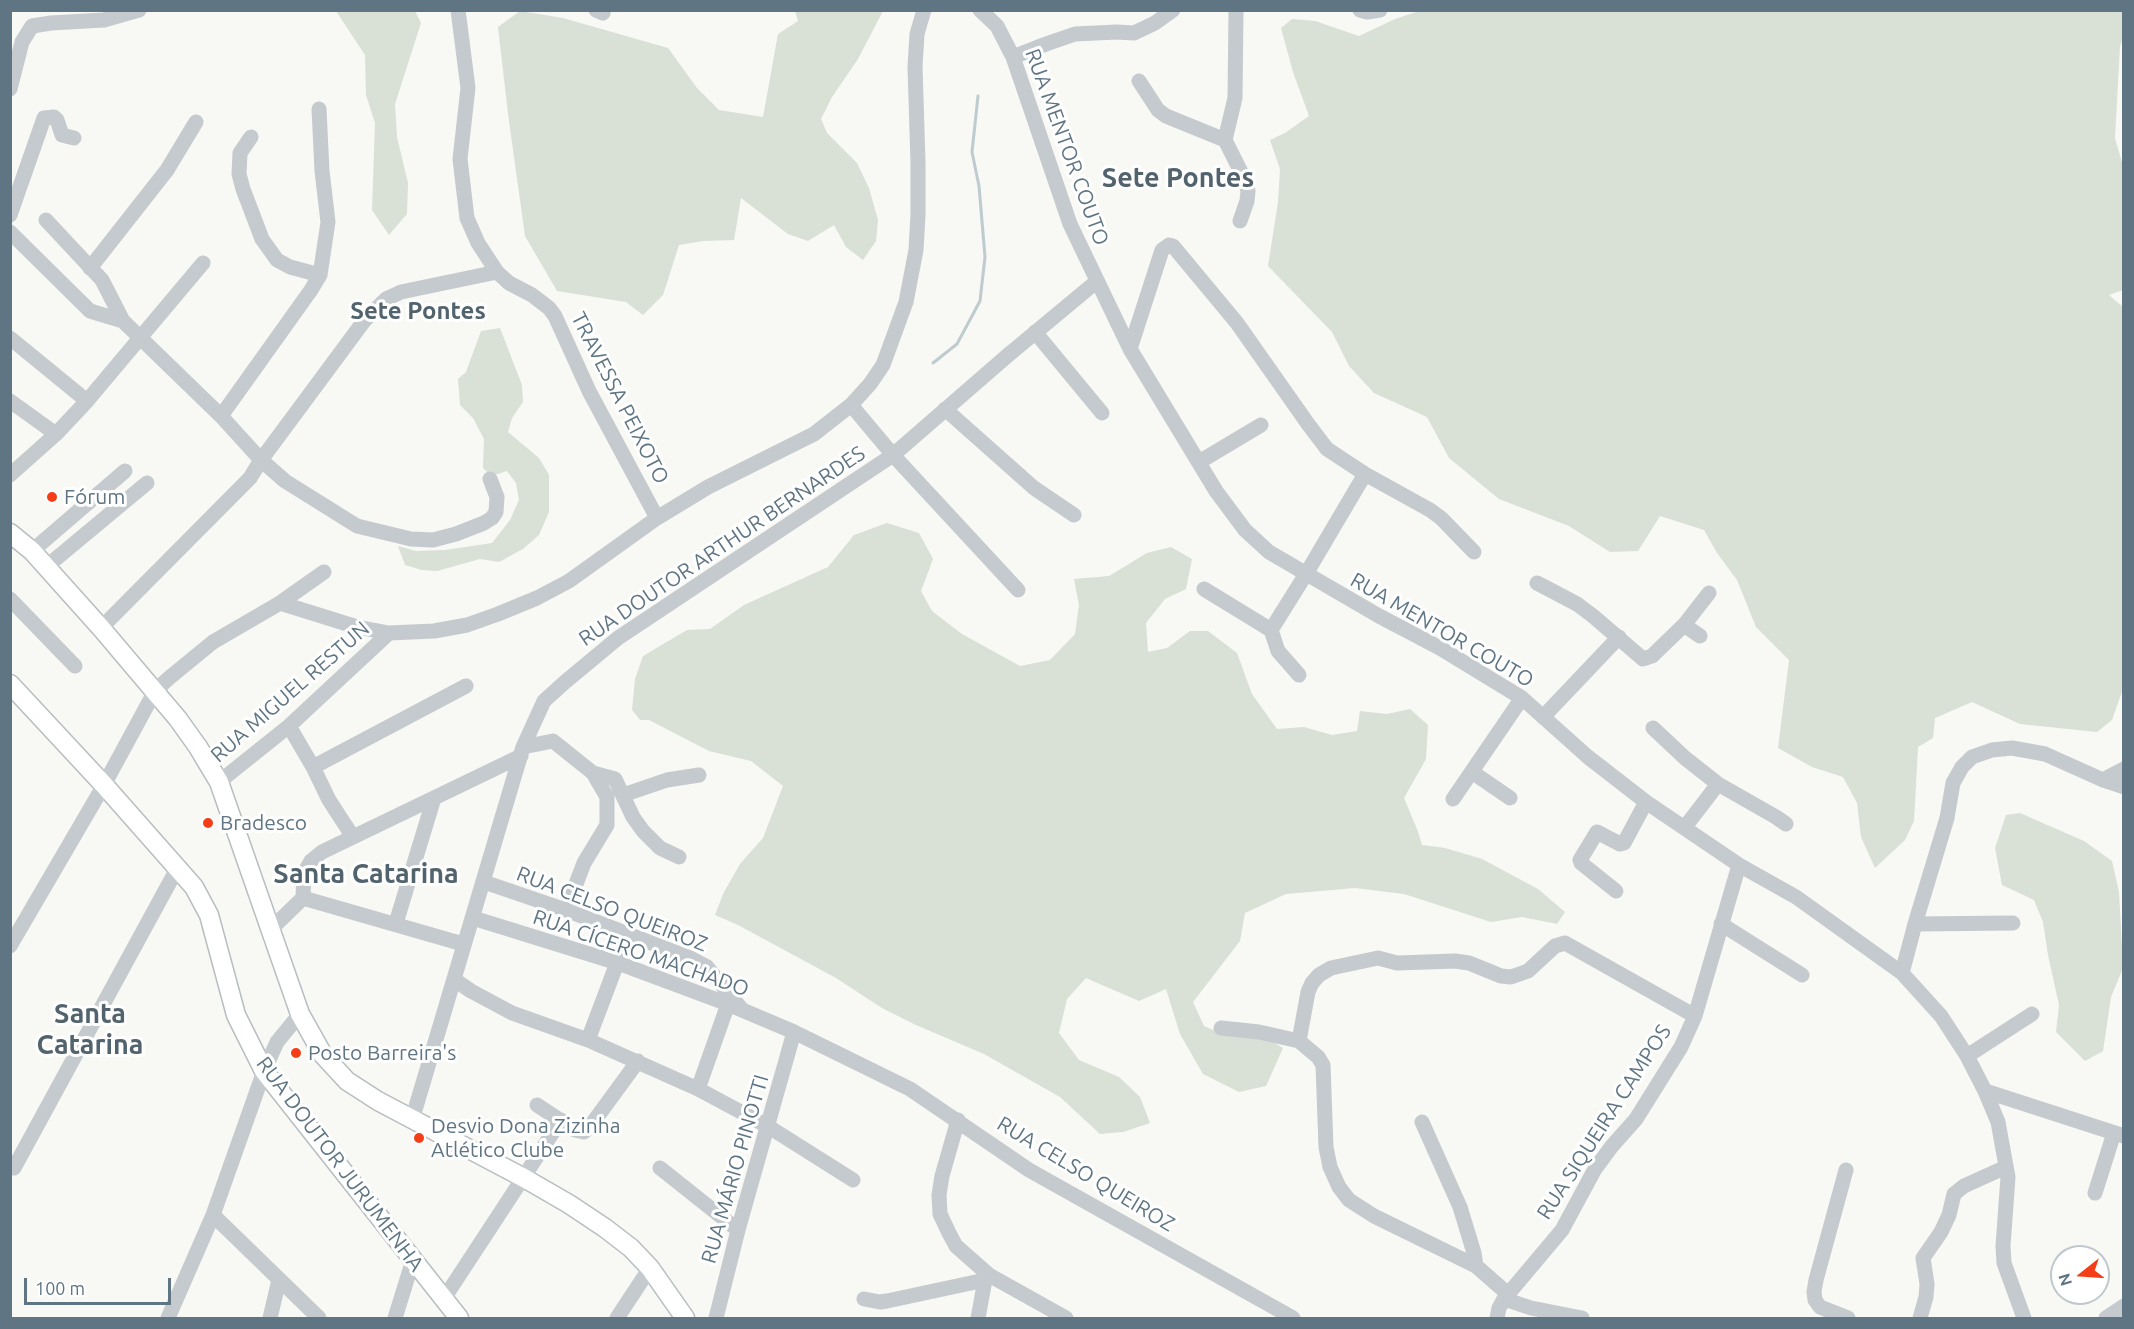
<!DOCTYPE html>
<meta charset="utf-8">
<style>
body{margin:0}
#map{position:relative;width:2134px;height:1329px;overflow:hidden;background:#f8f8f4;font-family:Ubuntu,sans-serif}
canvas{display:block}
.frame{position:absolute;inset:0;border:12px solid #5f7583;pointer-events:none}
.north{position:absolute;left:2050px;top:1245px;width:60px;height:60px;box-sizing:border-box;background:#fff;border:2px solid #bfc8cd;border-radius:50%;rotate:253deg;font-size:16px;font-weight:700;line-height:24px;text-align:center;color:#5f7583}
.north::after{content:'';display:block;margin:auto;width:21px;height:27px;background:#f53e17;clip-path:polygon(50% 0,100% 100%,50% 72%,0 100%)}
.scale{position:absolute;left:24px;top:1278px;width:147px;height:27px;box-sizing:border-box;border:3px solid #5f7583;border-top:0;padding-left:8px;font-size:18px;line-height:21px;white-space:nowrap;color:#5f7583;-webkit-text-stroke:4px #fff;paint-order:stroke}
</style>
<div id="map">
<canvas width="2134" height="1329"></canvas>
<div class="frame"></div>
<div class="north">N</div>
<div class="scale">100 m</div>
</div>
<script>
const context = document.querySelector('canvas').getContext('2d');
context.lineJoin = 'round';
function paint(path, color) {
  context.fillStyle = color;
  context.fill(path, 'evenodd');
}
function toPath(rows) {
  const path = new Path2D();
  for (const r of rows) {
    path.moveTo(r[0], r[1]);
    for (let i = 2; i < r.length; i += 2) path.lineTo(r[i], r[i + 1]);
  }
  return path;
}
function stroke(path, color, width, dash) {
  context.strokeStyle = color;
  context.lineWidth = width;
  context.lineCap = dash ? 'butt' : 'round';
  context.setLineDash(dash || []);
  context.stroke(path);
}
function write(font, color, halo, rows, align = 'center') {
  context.font = font + ' Ubuntu,sans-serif';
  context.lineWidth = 6;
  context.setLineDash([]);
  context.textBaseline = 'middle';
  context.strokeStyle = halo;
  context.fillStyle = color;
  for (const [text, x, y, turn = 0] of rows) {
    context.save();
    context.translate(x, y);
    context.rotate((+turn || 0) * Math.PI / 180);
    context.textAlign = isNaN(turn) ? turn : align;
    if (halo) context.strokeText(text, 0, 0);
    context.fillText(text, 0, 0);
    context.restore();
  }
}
paint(toPath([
 [1422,10,2123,11,2123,38,2120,46,2115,138,2123,166,2123,290,2109,295,2124,308,2124,686,2112,720,2097,732,2020,724,1972,702,1935,718,1933,738,1918,747,1914,821,1905,840,1875,868,1861,837,1857,803,1843,777,1812,767,1778,748,1789,660,1756,627,1737,580,1717,553,1704,530,1660,516,1638,551,1610,552,1569,526,1499,499,1449,458,1427,417,1374,393,1349,366,1332,332,1268,266,1278,202,1280,169,1270,140,1285,133,1309,116,1293,72,1281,28,1292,19,1315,21,1359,36,1395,19],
 [336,11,415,11,421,23,395,104,397,137,408,183,407,214,389,235,372,210,375,123,366,95,365,55],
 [520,11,563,18,668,48,697,88,719,110,763,117,778,34,798,21,795,11,883,11,858,59,832,97,821,119,827,133,857,163,869,188,878,220,876,241,863,260,846,247,834,225,808,241,788,234,741,198,734,240,703,241,679,245,663,295,643,315,626,302,557,291,525,236,508,114,498,27],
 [500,328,522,385,523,402,512,418,508,432,539,458,549,475,549,512,539,535,523,549,499,562,480,559,437,571,422,570,405,565,398,546,416,551,445,550,492,543,510,520,519,500,516,483,507,471,491,476,483,468,484,439,473,418,460,405,458,379,466,372,481,331],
 [887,523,919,533,933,559,921,591,932,611,962,634,1020,666,1050,660,1075,634,1079,605,1074,579,1109,576,1147,553,1171,547,1192,559,1186,589,1165,599,1146,623,1148,652,1167,648,1190,631,1208,631,1237,653,1252,694,1277,729,1304,727,1332,735,1357,731,1360,711,1387,714,1410,709,1428,725,1426,759,1404,798,1417,829,1422,845,1445,848,1482,859,1538,889,1565,912,1557,924,1522,917,1491,922,1404,894,1355,888,1286,894,1245,913,1240,941,1193,1002,1204,1026,1213,1030,1260,1034,1283,1048,1266,1086,1239,1092,1203,1074,1180,1034,1166,989,1139,1001,1086,978,1067,999,1059,1033,1079,1060,1119,1077,1140,1097,1150,1123,1123,1132,1100,1134,1060,1097,984,1054,916,1025,882,1008,836,978,738,925,715,915,724,892,740,864,763,838,783,786,751,761,709,751,649,720,640,720,632,710,635,679,643,656,687,630,710,629,744,605,828,567,854,535],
 [2020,813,2084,841,2112,861,2119,892,2123,968,2111,997,2103,1051,2085,1061,2056,1032,2059,1005,2048,955,2043,922,2034,900,2002,885,1995,848,2006,815]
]), '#d9e0d5');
stroke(toPath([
 [933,363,957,344,980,301,985,257,979,186,972,152,978,96]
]), '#becbcf', 3);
const major = toPath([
 [10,533,32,551,101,628,178,719,198,747,219,782,300,1014,323,1055,347,1081,378,1101,524,1178,569,1204,605,1228,631,1248,650,1268,685,1318],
 [10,684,104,785,194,887,209,915,236,1015,264,1071,459,1318]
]);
stroke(major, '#b7bdc0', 21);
stroke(toPath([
 [458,10,468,88,460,159,467,218,478,243,497,272,509,283,532,295,549,308,555,316,589,391,657,518],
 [596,10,603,13],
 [980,10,997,26,1013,57,1070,224,1130,349,1216,491,1245,530,1269,552,1379,616,1440,648,1522,698,1588,757,1646,802,1739,865,1796,897,1902,973,1941,1016,1967,1056,1985,1091,1998,1122,2008,1177,2003,1246,2004,1263,2024,1318],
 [1236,10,1235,98,1225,140,1245,180,1248,191,1247,201,1240,221],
 [1360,10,1367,12,1380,10],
 [1013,57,1046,44,1075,34,1117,32,1134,33,1155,23,1173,10],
 [1139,81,1158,110,1166,116,1225,140],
 [10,89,22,42,32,26,51,23,104,20,139,10],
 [251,137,240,153,239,174,243,189,262,239,277,260,290,267,320,275],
 [10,215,44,118,54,117,57,120,62,135,74,138],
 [46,220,102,280,123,321],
 [10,232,90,311,123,321,221,416,261,460,285,481,357,526,411,539,433,540,456,534,484,523,492,518,496,512,497,497,490,479],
 [90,268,167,170,196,122],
 [1035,332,1102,413],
 [10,338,87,401],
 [1130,349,1162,250,1169,245,1173,246,1237,323,1308,424,1327,449,1365,474,1430,510,1441,518,1474,552],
 [10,401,56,434],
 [851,405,893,455,1018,590],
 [945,409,1034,488,1074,515],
 [221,416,311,290,320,275,328,222,322,171,319,109],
 [1199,462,1261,425],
 [10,475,56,434,87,401,203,263],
 [32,551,125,471],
 [46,567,147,483],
 [1537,583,1577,604,1593,616,1643,659,1652,656,1684,625,1709,593],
 [1204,589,1271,630,1278,651,1299,675],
 [10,599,75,666],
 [280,603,324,572],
 [1684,625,1700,636],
 [101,628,250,478,261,460,364,321,386,299,401,292,497,272],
 [1271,630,1306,574,1365,474],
 [1543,717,1619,637],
 [289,726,313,767,329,800,353,837],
 [1653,728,1685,758,1718,784,1776,817,1786,824],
 [523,747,553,741,593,773,607,797,607,825,584,863,566,910],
 [313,767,466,686],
 [1472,772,1510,798],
 [593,773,615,779,633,817,643,831,660,848,679,857],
 [2103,780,2124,769],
 [219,782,289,726,389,633],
 [623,795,667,780,699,775],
 [1453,799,1522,698],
 [1685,827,1718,784],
 [484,882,566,910,690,958,707,967,740,1007],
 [1616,891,1581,863,1580,860,1597,832,1620,844,1624,843,1646,802],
 [303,898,304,873,311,861,322,852,521,756],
 [473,918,618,963,728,1004,794,1032,910,1089,1029,1170,1293,1318],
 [396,923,434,798],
 [1721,924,1802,975],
 [1915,924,2013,923],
 [271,929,303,898,463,944],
 [10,946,104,785,155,691,169,678,213,642,280,603,357,627,389,633,434,631,467,625,498,614,537,598,569,581,657,518,708,487,814,434,851,405,870,384,883,365,906,302,916,250,918,215,918,163,915,66,917,34,924,10],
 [1902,973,1915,924,1947,818,1953,783,1962,767,1972,757,1992,750,2012,748,2045,754,2103,780,2124,787],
 [455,980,471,991,512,1013,588,1040,698,1089,769,1127,853,1180],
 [1221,1028,1259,1032,1299,1041,1318,1057,1323,1065,1326,1147,1330,1167,1339,1187,1349,1200,1374,1216,1476,1266,1508,1294],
 [588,1040,628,934],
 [1299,1041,1308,992,1312,983,1319,975,1331,968,1378,958,1397,963,1455,961,1469,963,1501,976,1511,977,1528,971,1555,946,1565,943,1695,1016],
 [1967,1056,2032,1014],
 [698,1089,728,1004],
 [1985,1091,2124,1136],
 [537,1105,575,1130,584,1132,589,1128,638,1061],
 [412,1120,523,747,544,701,565,682,618,638,893,455,1007,356,1096,282],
 [958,1120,942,1176,939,1195,940,1214,949,1233,956,1246,989,1275,1066,1318],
 [1422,1122,1460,1207,1474,1253,1476,1266],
 [14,1168,178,867],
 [660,1168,738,1230],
 [1846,1170,1816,1280,1814,1292,1815,1300,1820,1307,1848,1318],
 [2095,1193,2114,1133],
 [213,1215,319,1318],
 [864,1299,880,1302,887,1301,985,1280],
 [1504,1299,1531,1308,1582,1318],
 [443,1300,561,1120],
 [168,1318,213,1215,264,1071,277,1042,300,1014],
 [270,1318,279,1280],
 [395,1318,413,1260],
 [617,1318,650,1268],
 [716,1318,738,1230,794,1032],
 [978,1318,985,1280,989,1275],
 [1497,1318,1499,1308,1504,1299,1562,1230,1595,1169,1612,1146,1636,1119,1681,1047,1695,1016,1739,865],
 [1920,1318,1926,1297,1927,1284,1923,1258,1941,1232,1949,1215,1954,1194,1964,1186,2006,1167],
 [2106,1318,2124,1306]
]), '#c4cacd', 15);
stroke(major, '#fff', 18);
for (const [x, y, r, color] of [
 [52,497,6,"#f53e17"],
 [208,823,6,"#f53e17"],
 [296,1053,6,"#f53e17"],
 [419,1138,6,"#f53e17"]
]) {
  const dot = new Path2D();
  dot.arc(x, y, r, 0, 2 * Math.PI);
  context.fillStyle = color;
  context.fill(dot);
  stroke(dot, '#fff', 2);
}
write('21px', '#5f7583', '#fff', [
 ["RUA MENTOR COUTO",1067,147,70],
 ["TRAVESSA PEIXOTO",620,398,63],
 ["RUA DOUTOR ARTHUR BERNARDES",722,546,-34],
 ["RUA MENTOR COUTO",1442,630,30],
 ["RUA MIGUEL RESTUN",290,692,-41],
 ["RUA CELSO QUEIROZ",612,909,21],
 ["RUA CÍCERO MACHADO",641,953,19],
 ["RUA SIQUEIRA CAMPOS",1604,1122,-57],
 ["RUA DOUTOR JURUMENHA",340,1164,53],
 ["RUA MÁRIO PINOTTI",735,1169,-74],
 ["RUA CELSO QUEIROZ",1086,1174,31]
]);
write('21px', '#5f7583', '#fff', [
 ["Fórum",64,497],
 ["Bradesco",220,823],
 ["Posto Barreira's",308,1053],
 ["Desvio Dona Zizinha",431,1126],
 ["Atlético Clube",431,1150]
], 'left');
write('bold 24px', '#52636d', '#fff', [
 ["Sete Pontes",418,311]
]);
write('bold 27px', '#52636d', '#fff', [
 ["Sete Pontes",1178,178],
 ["Santa Catarina",366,874],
 ["Santa",90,1014],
 ["Catarina",90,1045]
]);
</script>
